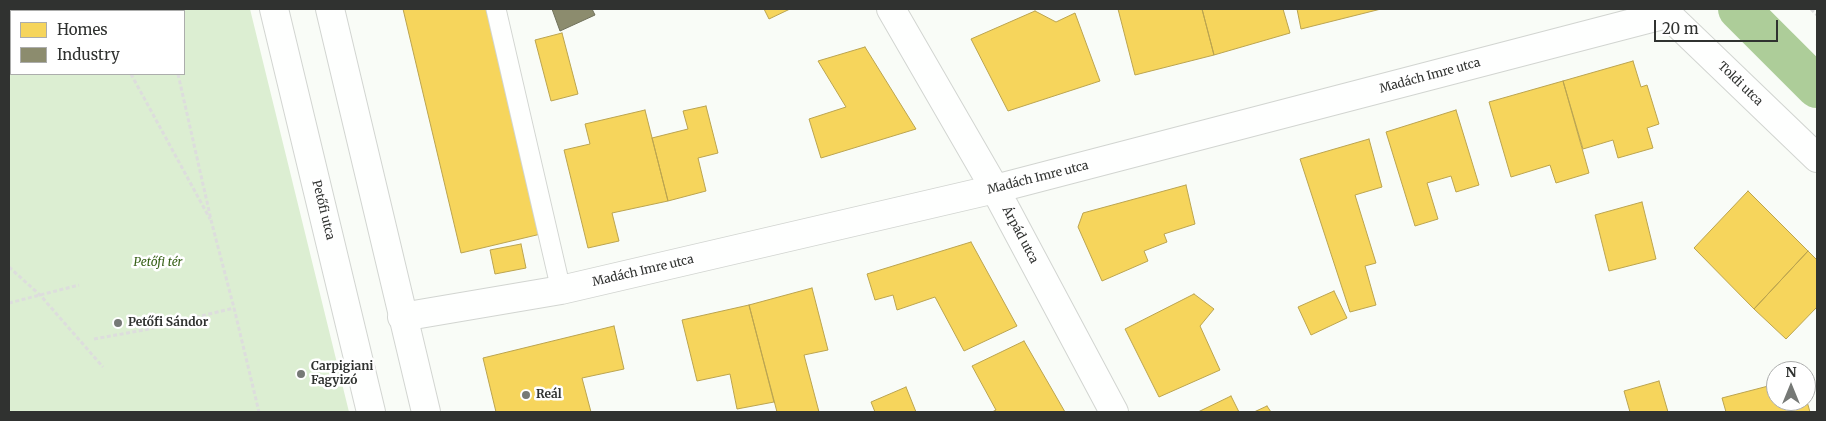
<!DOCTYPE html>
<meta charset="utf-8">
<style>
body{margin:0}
#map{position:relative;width:1826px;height:421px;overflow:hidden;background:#f9fcf7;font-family:Merriweather,serif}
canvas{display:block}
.frame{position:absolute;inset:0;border:10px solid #303230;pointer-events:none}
.legend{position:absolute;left:10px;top:10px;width:175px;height:65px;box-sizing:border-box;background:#fff;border:1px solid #acadac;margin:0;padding:6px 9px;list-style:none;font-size:15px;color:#303230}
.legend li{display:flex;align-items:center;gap:10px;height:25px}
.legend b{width:25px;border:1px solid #acadac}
.north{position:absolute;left:1766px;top:361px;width:50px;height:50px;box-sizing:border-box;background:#fff;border:1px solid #acadac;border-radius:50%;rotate:0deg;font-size:14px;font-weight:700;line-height:20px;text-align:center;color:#303230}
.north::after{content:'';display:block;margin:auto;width:18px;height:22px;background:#767976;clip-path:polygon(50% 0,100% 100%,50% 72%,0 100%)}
.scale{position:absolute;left:1654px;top:20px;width:124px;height:22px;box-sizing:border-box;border:2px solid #303230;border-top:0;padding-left:6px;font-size:15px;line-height:18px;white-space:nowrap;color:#303230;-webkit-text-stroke:4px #fff;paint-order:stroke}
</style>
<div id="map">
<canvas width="1826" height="421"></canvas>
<div class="frame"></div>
<ul class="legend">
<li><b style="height:14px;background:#f6d55c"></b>Homes</li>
<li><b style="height:14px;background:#8c8c6e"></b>Industry</li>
</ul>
<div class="north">N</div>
<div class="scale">20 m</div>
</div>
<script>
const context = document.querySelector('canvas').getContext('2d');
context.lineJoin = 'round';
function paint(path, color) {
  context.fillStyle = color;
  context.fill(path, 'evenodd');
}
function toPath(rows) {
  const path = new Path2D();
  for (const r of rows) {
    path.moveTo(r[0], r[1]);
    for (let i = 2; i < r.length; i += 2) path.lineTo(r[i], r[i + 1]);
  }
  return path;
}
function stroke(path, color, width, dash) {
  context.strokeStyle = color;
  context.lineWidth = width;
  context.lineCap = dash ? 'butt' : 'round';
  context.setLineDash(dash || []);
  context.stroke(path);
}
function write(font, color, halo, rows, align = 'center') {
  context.font = font + ' Merriweather,serif';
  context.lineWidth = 5;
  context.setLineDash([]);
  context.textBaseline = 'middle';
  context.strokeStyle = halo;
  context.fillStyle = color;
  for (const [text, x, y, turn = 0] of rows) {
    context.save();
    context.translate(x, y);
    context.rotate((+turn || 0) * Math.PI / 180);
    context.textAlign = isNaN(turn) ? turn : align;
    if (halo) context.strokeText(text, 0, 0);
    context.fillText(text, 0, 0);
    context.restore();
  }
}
paint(toPath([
 [9,9,250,9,349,412,9,412],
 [11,11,184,11,184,74,11,74]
]), '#dceed2');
const homes = toPath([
 [403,9,492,9,545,233,461,253,403,9],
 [764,9,790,9,769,19,764,9],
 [1118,9,1202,9,1214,55,1135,75,1118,9],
 [1202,9,1283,9,1290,33,1214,55,1202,9],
 [1297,9,1381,9,1301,29,1297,9],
 [1035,11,1056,22,1075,13,1100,81,1008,111,971,39,1035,11],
 [562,33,578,94,551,101,535,40,562,33],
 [865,47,916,129,821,158,809,119,846,107,818,61,865,47],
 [1633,61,1641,87,1647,85,1659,124,1647,128,1653,148,1618,158,1613,140,1583,149,1563,81,1633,61],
 [1563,81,1589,173,1556,183,1550,165,1511,177,1489,102,1563,81],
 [706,106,718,153,698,158,706,191,668,201,652,138,688,129,683,111,706,106],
 [645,110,668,201,612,213,619,241,588,248,564,150,590,144,585,124,645,110],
 [1456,110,1479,185,1456,192,1451,176,1427,183,1438,219,1415,226,1386,132,1456,110],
 [1369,139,1382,187,1355,195,1376,263,1365,266,1376,305,1350,312,1300,159,1369,139],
 [1186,185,1195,224,1164,234,1167,242,1144,251,1148,261,1102,281,1078,227,1083,213,1186,185],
 [1748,191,1808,251,1754,309,1694,248,1748,191],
 [1642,202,1656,259,1609,271,1595,215,1642,202],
 [971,242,1017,326,964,351,935,297,897,310,893,295,875,300,867,274,971,242],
 [521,244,526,268,495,274,490,250,521,244],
 [1808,251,1817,260,1817,307,1786,339,1754,309,1808,251],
 [812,288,828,350,804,355,819,412,777,412,749,305,812,288],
 [1334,291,1347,318,1311,335,1298,307,1334,291],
 [1194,294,1214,309,1200,326,1220,370,1159,397,1125,329,1194,294],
 [749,305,774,402,737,409,730,374,697,381,682,320,749,305],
 [614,326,624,369,582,378,591,412,496,412,483,358,614,326],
 [1024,341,1065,412,992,412,996,410,972,366,1024,341],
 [1659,381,1668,412,1630,412,1624,391,1659,381],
 [1776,384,1776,401,1806,401,1806,398,1810,412,1726,412,1722,398,1776,384],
 [906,387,916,412,875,412,871,402,906,387],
 [1231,396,1239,412,1198,412,1231,396],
 [1267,406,1271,412,1254,412,1267,406]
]);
paint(homes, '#f6d55c');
stroke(homes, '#bba44f', 1);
const industry = toPath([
 [552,9,592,9,595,15,560,31,552,9]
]);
paint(industry, '#8c8c6e');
stroke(industry, '#70715b', 1);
stroke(toPath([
 [1739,9,1817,87]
]), '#adcd99', 42);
const service = toPath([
 [496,9,561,290]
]);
const minor = toPath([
 [891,9,995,189,1114,412],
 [1662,9,1817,158],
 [402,317,561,290,995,189,1667,14]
]);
const secondary = toPath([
 [274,9,371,412],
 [330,9,426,412]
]);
stroke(service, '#d2d5d1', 21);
stroke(minor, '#d2d5d1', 30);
stroke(secondary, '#d2d5d1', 30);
stroke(toPath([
 [46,9,50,11],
 [163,9,163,11],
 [1811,9,1817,15],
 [131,74,210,219],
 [178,74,212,224,234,308,259,412],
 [9,267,40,295,103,367],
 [9,303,79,285],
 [94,339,144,330,234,308]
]), '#ddd', 3, [4, 2.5]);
stroke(service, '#fefffe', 19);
stroke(minor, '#fefffe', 28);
stroke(secondary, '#fefffe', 28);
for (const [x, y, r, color] of [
 [118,323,5,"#767976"],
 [301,374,5,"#767976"],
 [526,395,5,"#767976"]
]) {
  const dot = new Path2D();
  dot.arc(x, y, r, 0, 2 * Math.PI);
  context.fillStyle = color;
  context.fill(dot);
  stroke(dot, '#fff', 2);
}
write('12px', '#303230', '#fff', [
 ["Madách Imre utca",1430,76,-15],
 ["Toldi utca",1740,84,44],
 ["Madách Imre utca",1038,178,-14],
 ["Petőfi utca",323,210,76],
 ["Árpád utca",1020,235,62],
 ["Madách Imre utca",643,271,-13]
]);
write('italic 12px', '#376017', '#fff', [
 ["Petőfi tér",158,263]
]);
write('bold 12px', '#303230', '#fff', [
 ["Petőfi Sándor",128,323],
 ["Carpigiani",311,367],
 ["Fagyizó",311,381],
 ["Reál",536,395]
], 'left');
</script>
